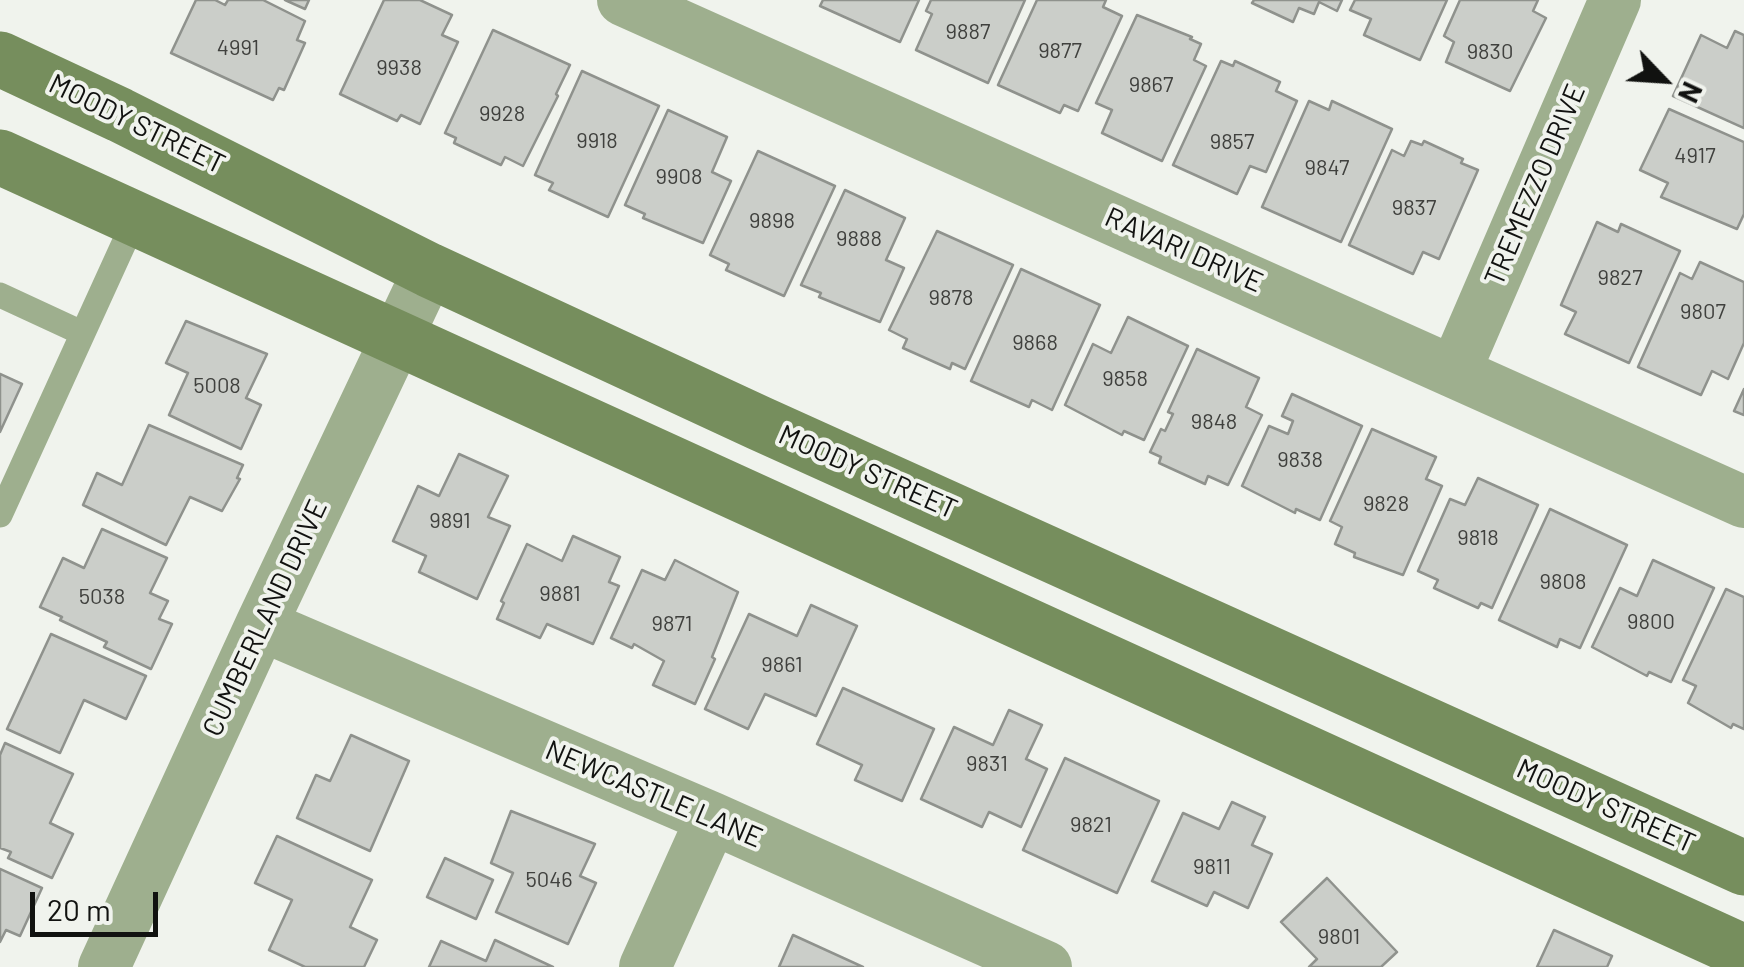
<!DOCTYPE html>
<style>
body{margin:0}
#map{position:relative;width:1744px;height:967px;overflow:hidden;background:#f0f3ed;font-family:Barlow,sans-serif}
canvas{display:block}
.north{position:absolute;left:1614px;top:30px;width:100px;height:100px;-webkit-text-stroke:8px #f0f3ed;paint-order:stroke;rotate:115deg;font-size:28px;font-weight:700;line-height:40px;text-align:center;color:#111210}
.north::after{content:'';display:block;margin:auto;width:35px;height:45px;background:#111210;clip-path:polygon(50% 0,100% 100%,50% 72%,0 100%)}
.scale{position:absolute;left:30px;top:892px;width:128px;height:45px;box-sizing:border-box;border:5px solid #111210;border-top:0;padding-left:12px;font-size:30px;line-height:35px;white-space:nowrap;color:#111210;-webkit-text-stroke:8px #f0f3ed;paint-order:stroke}
</style>
<div id="map">
<canvas width="1744" height="967"></canvas>
<div class="north">N</div>
<div class="scale">20 m</div>
</div>
<script>
const context = document.querySelector('canvas').getContext('2d');
context.lineJoin = 'round';
function paint(path, color) {
  context.fillStyle = color;
  context.fill(path, 'evenodd');
}
function toPath(rows) {
  const path = new Path2D();
  for (const r of rows) {
    path.moveTo(r[0], r[1]);
    for (let i = 2; i < r.length; i += 2) path.lineTo(r[i], r[i + 1]);
  }
  return path;
}
function stroke(path, color, width, dash) {
  context.strokeStyle = color;
  context.lineWidth = width;
  context.lineCap = dash ? 'butt' : 'round';
  context.setLineDash(dash || []);
  context.stroke(path);
}
function write(font, color, halo, rows, align = 'center') {
  context.font = font + ' Barlow,sans-serif';
  context.lineWidth = 8;
  context.setLineDash([]);
  context.textBaseline = 'middle';
  context.strokeStyle = halo;
  context.fillStyle = color;
  for (const [text, x, y, turn = 0] of rows) {
    context.save();
    context.translate(x, y);
    context.rotate((+turn || 0) * Math.PI / 180);
    context.textAlign = isNaN(turn) ? turn : align;
    if (halo) context.strokeText(text, 0, 0);
    context.fillText(text, 0, 0);
    context.restore();
  }
}
const building = toPath([
 [196,0,215,0,225,5,228,0,263,0,305,21,297,40,305,43,284,90,279,88,273,100,171,53,196,0],
 [285,0,309,0,305,9,285,0],
 [384,0,420,0,452,15,442,35,458,42,420,124,401,115,397,121,340,94,384,0],
 [823,0,919,0,900,42,820,6,823,0],
 [931,0,1025,0,988,83,916,50,932,14,926,11,931,0],
 [1037,0,1106,0,1103,7,1122,16,1078,111,1064,105,1060,113,998,85,1037,0],
 [1254,0,1342,0,1337,11,1319,2,1314,14,1299,8,1293,22,1252,3,1254,0],
 [1355,0,1447,0,1420,60,1364,35,1371,19,1350,10,1355,0],
 [1460,0,1538,0,1533,11,1546,18,1510,91,1446,62,1454,42,1444,36,1460,0],
 [1137,15,1192,37,1190,39,1201,44,1194,60,1206,66,1162,161,1102,133,1112,110,1096,103,1137,15],
 [493,30,570,65,556,94,558,96,523,166,505,157,501,165,454,143,456,138,445,133,493,30],
 [1735,31,1744,35,1744,128,1673,96,1701,35,1727,48,1735,31],
 [1221,61,1233,66,1235,61,1280,82,1276,91,1297,101,1266,172,1250,166,1237,194,1173,165,1221,61],
 [582,71,659,106,608,217,549,190,553,183,535,175,582,71],
 [1309,101,1329,110,1332,101,1392,129,1341,242,1262,207,1309,101],
 [1669,109,1744,142,1744,214,1737,229,1661,197,1668,183,1640,170,1669,109],
 [668,110,727,137,712,172,731,181,703,243,643,218,645,214,625,205,668,110],
 [1411,141,1422,145,1424,141,1463,159,1461,163,1478,170,1439,259,1423,252,1413,274,1349,245,1392,150,1404,156,1411,141],
 [758,151,835,186,784,296,726,270,729,264,710,255,758,151],
 [845,190,905,218,886,260,904,268,880,322,819,297,821,293,801,285,845,190],
 [1597,222,1618,232,1621,224,1680,251,1629,363,1565,334,1576,312,1561,305,1597,222],
 [937,231,1013,265,965,369,952,363,950,369,903,348,907,339,889,330,937,231],
 [1700,262,1744,282,1744,343,1728,379,1712,371,1701,395,1638,367,1680,273,1692,279,1700,262],
 [1021,269,1100,305,1052,410,1032,400,1029,407,971,381,1021,269],
 [1128,317,1188,346,1144,440,1124,431,1122,435,1065,405,1093,344,1111,353,1128,317],
 [186,321,267,354,246,398,261,405,241,449,169,415,188,373,166,363,186,321],
 [1197,349,1259,378,1246,407,1262,415,1228,485,1208,476,1205,484,1159,463,1161,457,1150,452,1161,429,1165,431,1173,414,1168,412,1197,349],
 [0,374,22,384,0,432,0,374],
 [1744,389,1744,415,1734,411,1744,389],
 [1292,394,1362,426,1320,520,1296,509,1295,513,1242,486,1269,426,1288,434,1293,421,1282,416,1292,394],
 [149,425,243,465,237,478,240,479,222,511,190,497,166,545,83,505,97,473,122,485,149,425],
 [1372,429,1436,457,1426,479,1442,486,1403,575,1354,557,1355,553,1335,544,1342,527,1330,521,1372,429],
 [459,454,508,476,488,517,510,526,477,599,419,572,426,556,393,541,418,486,439,496,459,454],
 [1478,478,1538,505,1492,608,1481,603,1478,608,1434,588,1438,580,1418,571,1450,499,1465,505,1478,478],
 [1550,509,1627,545,1580,648,1560,639,1557,647,1499,620,1550,509],
 [102,529,167,558,150,593,168,601,159,619,172,624,151,669,104,647,107,642,60,620,62,617,40,607,63,558,84,568,102,529],
 [573,536,620,557,609,582,619,586,593,644,547,624,540,638,497,619,504,603,501,601,527,544,562,561,573,536],
 [675,560,738,592,712,657,715,659,695,704,653,685,664,661,634,644,632,648,611,638,642,570,665,580,675,560],
 [1653,560,1714,588,1671,682,1649,672,1647,676,1592,647,1620,588,1637,596,1653,560],
 [1726,589,1744,597,1744,729,1733,724,1731,728,1688,703,1696,686,1683,680,1726,589],
 [811,605,857,626,816,716,765,694,748,729,705,709,749,614,797,636,811,605],
 [51,634,146,676,126,719,84,700,60,753,7,729,51,634],
 [843,688,934,729,902,801,855,780,862,765,817,744,843,688],
 [1009,710,1042,725,1026,759,1047,769,1021,827,989,812,982,827,921,799,954,727,993,745,1009,710],
 [351,735,409,761,370,851,297,818,316,775,330,781,351,735],
 [5,743,73,774,50,823,73,834,52,878,8,858,11,852,0,848,0,755,5,743],
 [1065,758,1159,801,1117,893,1023,850,1065,758],
 [1232,802,1265,817,1252,845,1272,854,1248,908,1214,892,1207,906,1152,881,1183,813,1219,829,1232,802],
 [511,811,595,844,580,876,596,883,568,944,496,912,513,873,491,863,511,811],
 [277,836,372,880,350,927,377,940,364,967,305,967,269,950,292,900,255,883,277,836],
 [445,858,493,880,476,919,427,897,445,858],
 [0,869,42,888,20,936,6,930,0,942,0,869],
 [1327,878,1397,952,1381,967,1309,967,1317,959,1281,922,1327,878],
 [1554,930,1612,956,1607,967,1537,967,1554,930],
 [793,935,863,967,779,967,793,935],
 [495,940,553,967,429,967,441,941,486,961,495,940]
]);
paint(building, '#cbcec9');
stroke(building, '#8f928d', 2.5);
stroke(toPath([
 [0,295,82,333],
 [0,515,135,219]
]), '#9eaf8e', 25);
stroke(toPath([
 [623,0,1744,502],
 [1455,371,1615,0],
 [261,625,712,818,1046,967],
 [104,967,261,625,429,270],
 [645,967,712,818]
]), '#9eaf8e', 52);
stroke(toPath([
 [0,59,120,115,429,270,759,423,1744,868],
 [0,157,1744,952]
]), '#768e5d', 55);
write('22px', '#40413e', null, [
 ["9887",968,32],
 ["4991",238,48],
 ["9877",1060,51],
 ["9830",1490,52],
 ["9938",399,68],
 ["9867",1151,85],
 ["9928",502,114],
 ["9918",597,141],
 ["9857",1232,142],
 ["4917",1695,156],
 ["9847",1327,168],
 ["9908",679,177],
 ["9837",1414,208],
 ["9898",772,221],
 ["9888",859,239],
 ["9827",1620,278],
 ["9878",951,298],
 ["9807",1703,312],
 ["9868",1035,343],
 ["9858",1125,379],
 ["5008",217,386],
 ["9848",1214,422],
 ["9838",1300,460],
 ["9828",1386,504],
 ["9891",450,521],
 ["9818",1478,538],
 ["9808",1563,582],
 ["9881",560,594],
 ["5038",102,597],
 ["9800",1651,622],
 ["9871",672,624],
 ["9861",782,665],
 ["9831",987,764],
 ["9821",1091,825],
 ["9811",1212,867],
 ["5046",549,880],
 ["9801",1339,937]
]);
write('28px', '#111210', '#f0f3ed', [
 ["MOODY STREET",137,124,26],
 ["TREMEZZO DRIVE",1535,185,-67],
 ["RAVARI DRIVE",1184,250,24],
 ["MOODY STREET",868,472,24],
 ["CUMBERLAND DRIVE",265,618,-65],
 ["NEWCASTLE LANE",654,794,23],
 ["MOODY STREET",1606,806,24]
]);
</script>
